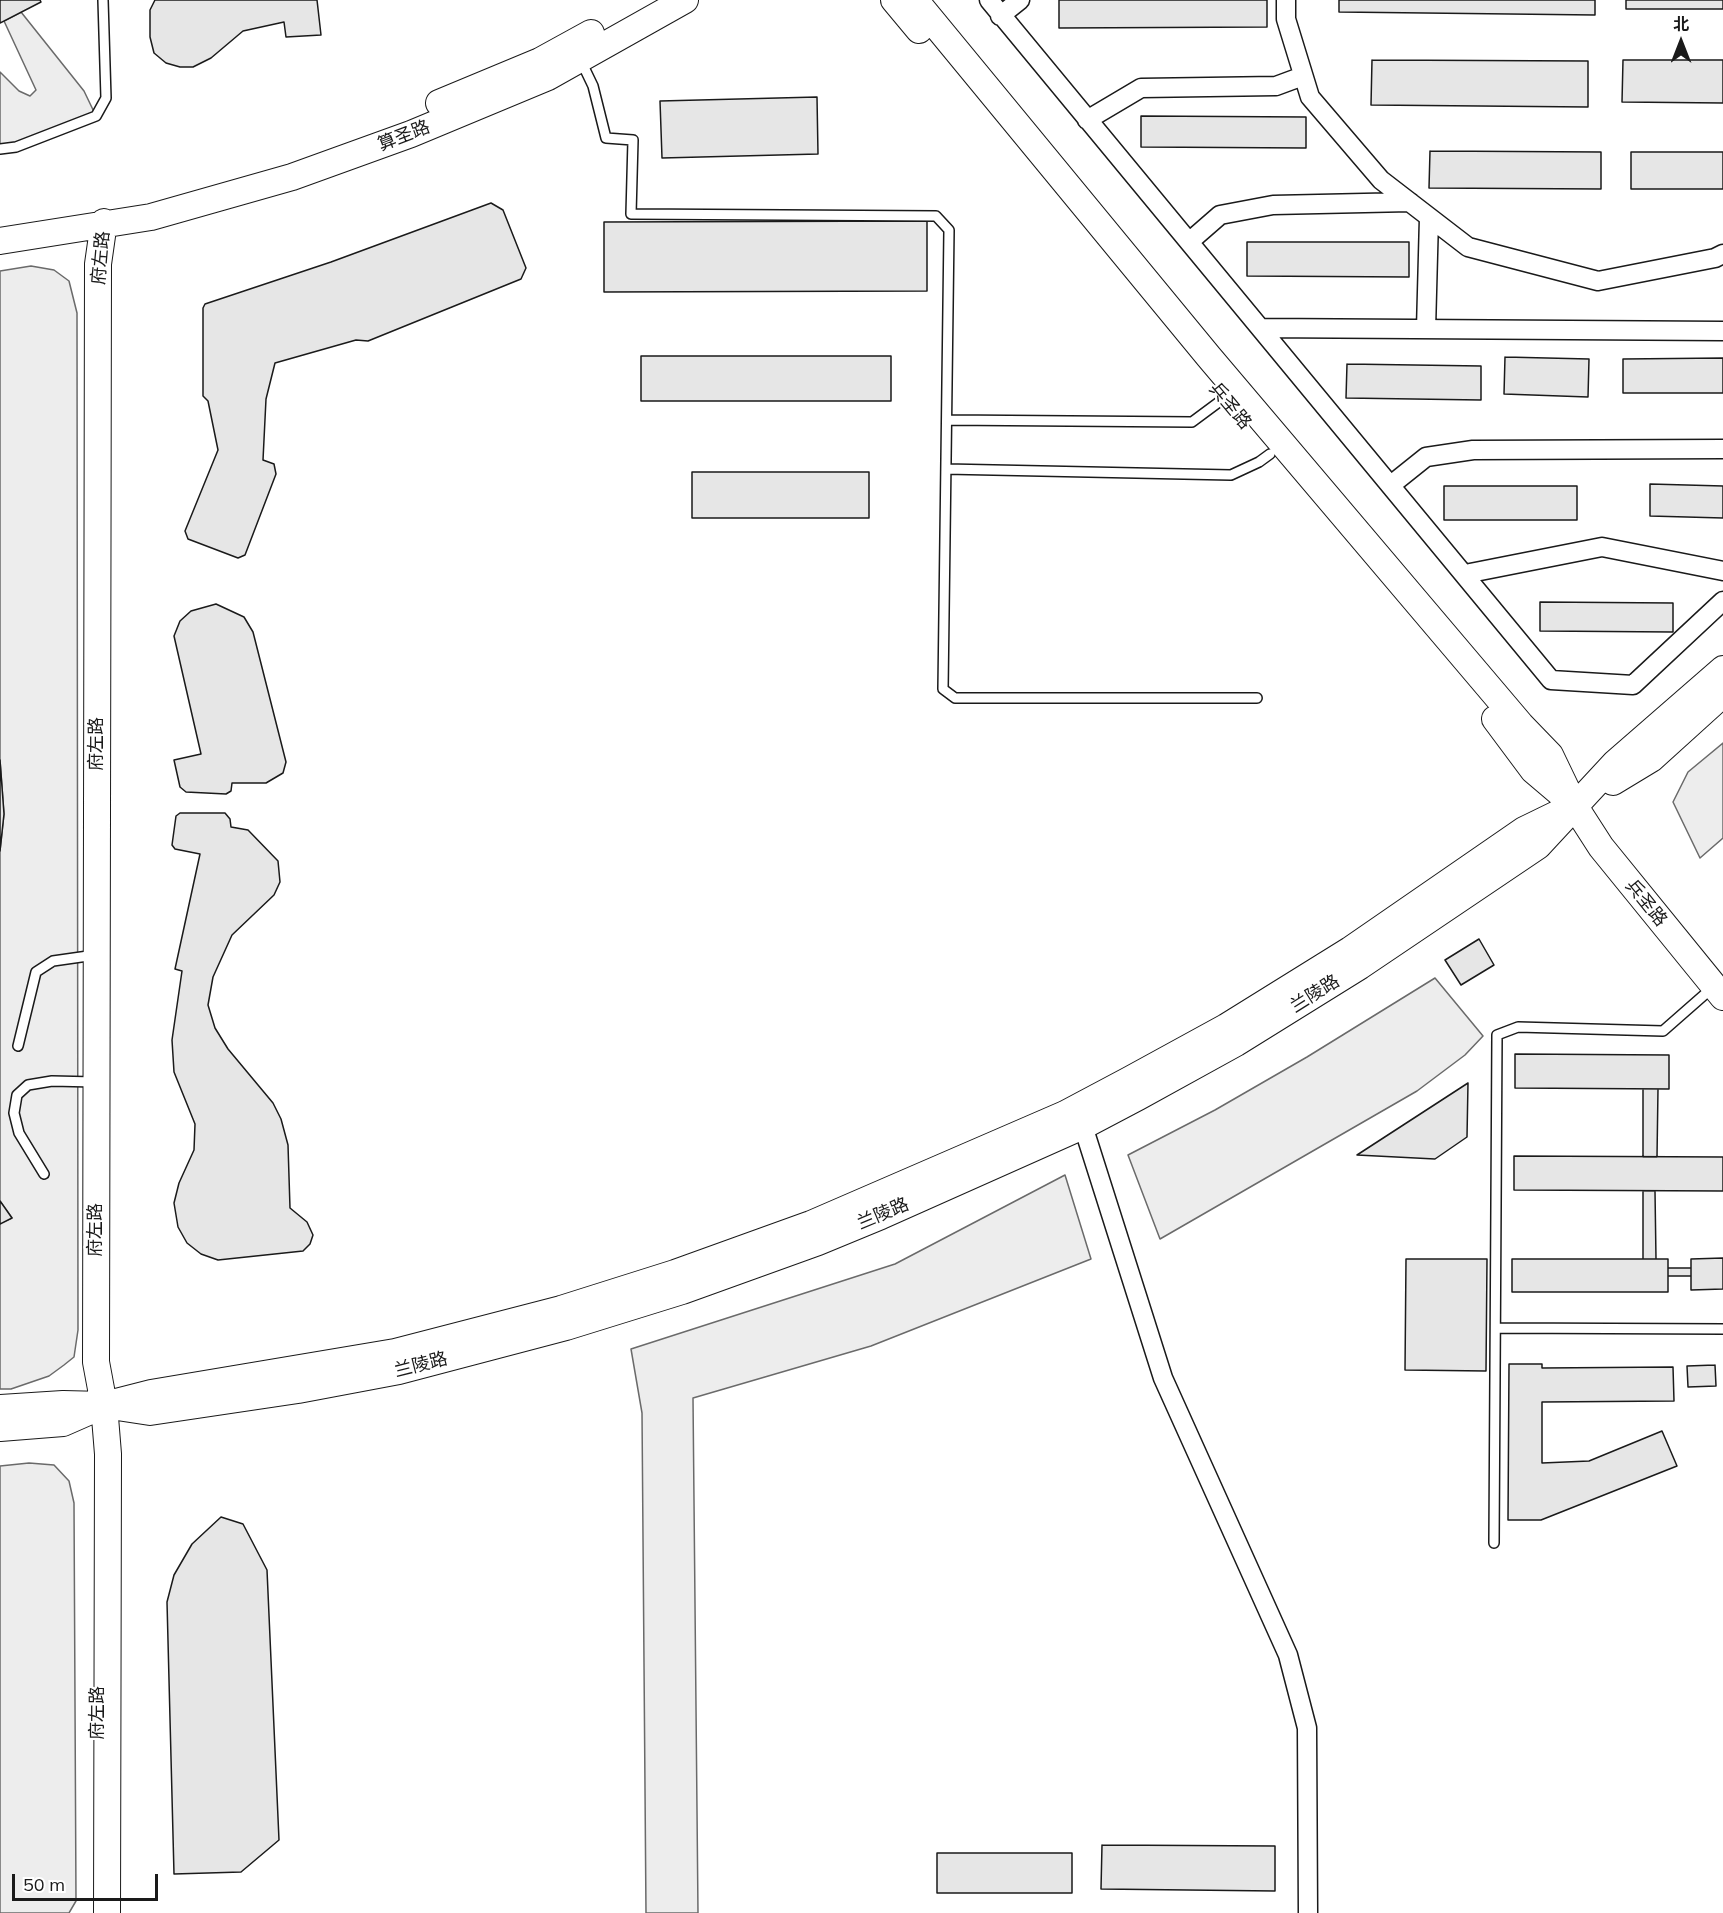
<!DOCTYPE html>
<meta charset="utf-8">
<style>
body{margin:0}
#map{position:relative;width:1723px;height:1913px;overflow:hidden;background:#fff;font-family:Mulish,"Noto Sans SC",sans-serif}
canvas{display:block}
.north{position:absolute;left:1651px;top:12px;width:60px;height:60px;-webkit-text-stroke:4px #fff;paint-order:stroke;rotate:0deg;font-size:16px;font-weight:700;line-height:24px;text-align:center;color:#1a1a1a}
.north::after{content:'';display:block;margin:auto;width:21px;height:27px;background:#1a1a1a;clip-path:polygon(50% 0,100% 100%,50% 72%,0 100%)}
.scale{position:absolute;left:12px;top:1874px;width:146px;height:27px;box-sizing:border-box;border:3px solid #1a1a1a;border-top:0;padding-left:8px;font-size:18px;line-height:21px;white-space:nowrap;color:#1a1a1a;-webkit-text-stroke:4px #fff;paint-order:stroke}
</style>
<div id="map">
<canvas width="1723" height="1913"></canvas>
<div class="north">北</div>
<div class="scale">50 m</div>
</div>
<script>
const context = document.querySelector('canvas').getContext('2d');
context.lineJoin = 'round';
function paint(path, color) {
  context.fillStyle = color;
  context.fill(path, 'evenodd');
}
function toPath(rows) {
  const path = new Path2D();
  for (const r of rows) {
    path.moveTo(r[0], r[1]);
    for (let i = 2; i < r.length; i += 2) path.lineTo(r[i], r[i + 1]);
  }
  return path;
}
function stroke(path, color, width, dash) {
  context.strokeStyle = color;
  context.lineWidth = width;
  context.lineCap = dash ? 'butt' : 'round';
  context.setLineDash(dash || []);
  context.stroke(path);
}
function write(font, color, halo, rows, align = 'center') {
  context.font = font + ' Mulish,"Noto Sans SC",sans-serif';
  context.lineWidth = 4.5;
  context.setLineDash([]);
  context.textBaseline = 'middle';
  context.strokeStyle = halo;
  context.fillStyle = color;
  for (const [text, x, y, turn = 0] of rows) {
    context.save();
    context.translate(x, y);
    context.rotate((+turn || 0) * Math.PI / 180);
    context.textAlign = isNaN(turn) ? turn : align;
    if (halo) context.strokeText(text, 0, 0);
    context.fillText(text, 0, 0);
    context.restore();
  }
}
const built = toPath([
 [21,12,84,91,96,116,0,149,0,72,19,91,30,96,36,90,4,21,21,12],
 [31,266,54,270,69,281,77,313,78,1330,74,1357,64,1365,49,1376,11,1389,0,1389,0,1223,12,1218,0,1201,0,851,4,814,0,760,0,271,31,266],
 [1723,743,1723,838,1700,858,1673,802,1688,772,1723,743],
 [1435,978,1483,1036,1465,1055,1417,1091,1160,1239,1128,1155,1215,1110,1307,1057,1435,978],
 [1065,1175,1091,1259,871,1346,693,1398,698,1913,646,1913,642,1413,631,1349,895,1264,1065,1175],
 [29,1463,54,1465,69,1481,74,1503,76,1901,69,1913,0,1913,0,1466,29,1463]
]);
paint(built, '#ededed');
stroke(built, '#6a6a6a', 1.5);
const building = toPath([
 [0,0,40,0,41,2,0,23,0,0],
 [155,0,317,0,321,35,286,37,284,22,243,31,211,58,193,67,180,67,166,63,154,53,150,37,150,10,155,0],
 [1059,0,1267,0,1267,27,1059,28,1059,0],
 [1339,0,1595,0,1595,15,1339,12,1339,0],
 [1626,0,1723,0,1723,9,1626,9,1626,0],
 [1372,60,1588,61,1588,107,1371,105,1372,60],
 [1623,60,1723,60,1723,103,1622,102,1623,60],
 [817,97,818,154,662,158,660,101,817,97],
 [1141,116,1306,117,1306,148,1141,147,1141,116],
 [1430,151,1601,152,1601,189,1429,188,1430,151],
 [1631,152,1723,152,1723,189,1631,189,1631,152],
 [491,203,503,210,526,268,521,279,368,341,356,340,275,363,266,399,263,460,274,464,276,474,245,555,238,558,188,539,185,531,218,450,208,401,203,396,203,308,205,304,331,262,491,203],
 [927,221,927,291,604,292,604,222,927,221],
 [1247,242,1409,242,1409,277,1247,276,1247,242],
 [641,356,891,356,891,401,641,401,641,356],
 [1505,357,1589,359,1588,397,1504,394,1505,357],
 [1723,358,1723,393,1623,393,1623,359,1723,358],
 [1347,364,1481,366,1481,400,1346,398,1347,364],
 [692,472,869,472,869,518,692,518,692,472],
 [1650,484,1723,486,1723,518,1650,516,1650,484],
 [1444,486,1577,486,1577,520,1444,520,1444,486],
 [1540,602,1673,603,1673,632,1540,631,1540,602],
 [216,604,244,617,253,632,286,762,283,773,266,783,232,783,231,791,226,794,186,792,180,787,174,760,201,754,174,636,180,621,191,611,216,604],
 [0,760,4,814,0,851,0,760],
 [180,813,225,813,230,819,231,827,248,830,278,861,280,882,274,895,232,935,213,977,208,1005,215,1028,228,1049,273,1103,281,1119,288,1145,290,1208,307,1222,313,1235,310,1244,303,1251,218,1260,201,1254,187,1243,178,1227,174,1203,179,1183,194,1150,195,1124,174,1072,172,1040,182,971,175,969,200,854,175,849,172,845,176,816,180,813],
 [1479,939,1494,965,1461,985,1445,960,1479,939],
 [1515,1054,1669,1055,1669,1089,1515,1088,1515,1054],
 [1468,1083,1467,1137,1435,1159,1357,1155,1468,1083],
 [1643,1089,1658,1089,1657,1157,1643,1157,1643,1089],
 [1514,1156,1723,1157,1723,1191,1514,1190,1514,1156],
 [1643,1191,1655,1191,1656,1259,1643,1259,1643,1191],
 [0,1201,12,1218,0,1224,0,1201],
 [1723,1258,1723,1289,1691,1290,1691,1259,1723,1258],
 [1406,1259,1487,1259,1486,1371,1405,1370,1406,1259],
 [1512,1259,1668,1259,1668,1292,1512,1292,1512,1259],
 [1668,1268,1691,1268,1691,1276,1668,1276,1668,1268],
 [1509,1364,1542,1364,1542,1368,1673,1367,1674,1401,1542,1402,1542,1463,1589,1461,1662,1431,1677,1466,1541,1520,1508,1520,1509,1364],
 [1715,1365,1716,1386,1688,1387,1687,1366,1715,1365],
 [221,1517,243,1524,267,1570,279,1840,241,1872,174,1874,167,1602,174,1575,192,1544,221,1517],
 [1102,1845,1275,1846,1275,1891,1101,1889,1102,1845],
 [937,1853,1072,1853,1072,1893,937,1893,937,1853]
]);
paint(building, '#e6e6e6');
stroke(building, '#1a1a1a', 1.5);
const lane = toPath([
 [581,61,593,86,606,138,633,140,631,214,936,216,949,230,943,689,955,698,1257,698],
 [0,149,16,147,96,116,106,98,103,0],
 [947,420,1192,422,1223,399],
 [946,469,1231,475,1259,462,1270,454],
 [18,1046,36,972,53,961,95,955],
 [44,1174,19,1133,14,1113,17,1095,28,1085,52,1081,95,1082],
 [1496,1328,1723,1329],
 [1494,1543,1497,1035,1518,1027,1663,1031,1712,988]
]);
const street = toPath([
 [989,0,1551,680,1633,685,1723,601],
 [1286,0,1286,19,1310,97,1381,180,1468,247,1598,281,1715,258,1723,254],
 [1000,16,1020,0],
 [1087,120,1141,88,1276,86,1303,76],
 [1189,242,1220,215,1273,205,1410,202],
 [1260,328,1723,331],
 [1426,329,1429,218],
 [1391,485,1426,457,1473,450,1723,449],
 [1465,574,1602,547,1723,571],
 [1083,1126,1163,1378,1288,1655,1307,1728,1308,1913]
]);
const secondary = toPath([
 [894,0,919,30],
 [915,0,1209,357,1521,725,1550,755,1574,805,1601,847,1723,997],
 [439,103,540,61,591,33],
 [104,222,98,264,96,1362,104,1405,108,1454,107,1913],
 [0,241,151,217,292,177,411,134,548,77,685,0],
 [1495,719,1533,770,1566,798],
 [1613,782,1651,759,1723,694],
 [0,1408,63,1404,104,1405,150,1412,298,1390,399,1371,566,1327,682,1291,818,1242,881,1216,1083,1126,1138,1097,1236,1043,1360,966,1538,846,1615,763,1723,669],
 [0,1428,63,1423,104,1405,151,1393,395,1352,561,1309,675,1273,811,1224,1065,1114,1129,1080,1226,1027,1350,950,1524,830,1561,812]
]);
stroke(lane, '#1a1a1a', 12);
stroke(street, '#1a1a1a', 21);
stroke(secondary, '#1a1a1a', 28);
stroke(lane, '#fff', 9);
stroke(street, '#fff', 18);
stroke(secondary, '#fff', 26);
write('18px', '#1a1a1a', '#fff', [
 ["算圣路",404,136,-21],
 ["府左路",101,258,-85],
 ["兵圣路",1230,406,50],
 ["府左路",97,744,-90],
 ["兵圣路",1646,903,51],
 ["兰陵路",1315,994,-32],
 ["兰陵路",883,1214,-23],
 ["府左路",96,1230,-90],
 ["兰陵路",421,1365,-14],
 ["府左路",98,1713,-90]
]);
</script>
